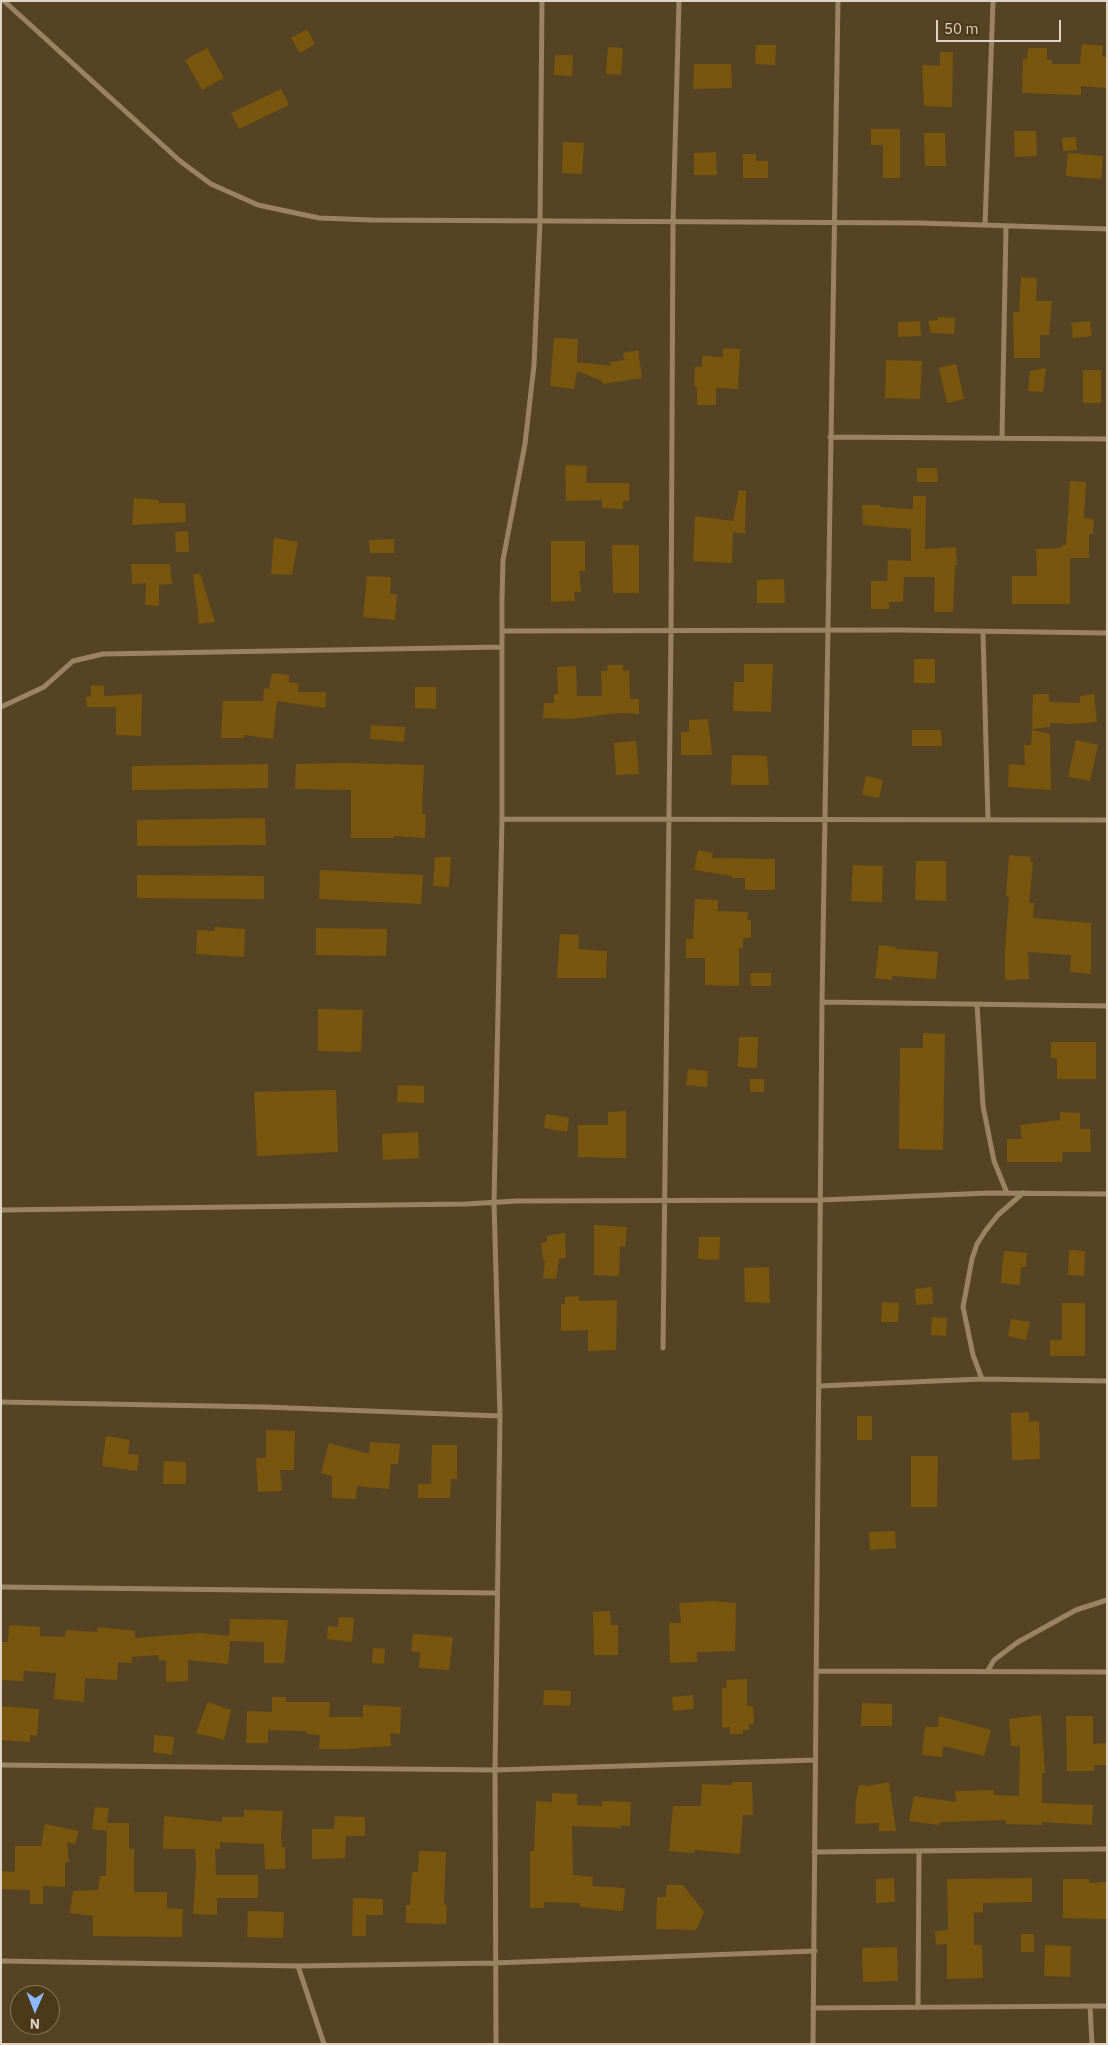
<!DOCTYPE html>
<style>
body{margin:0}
#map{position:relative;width:1108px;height:2045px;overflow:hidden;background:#564324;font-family:"IBM Plex Sans",sans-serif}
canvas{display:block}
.frame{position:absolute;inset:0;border:2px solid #dfd4c3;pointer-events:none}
.north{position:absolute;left:10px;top:1985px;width:50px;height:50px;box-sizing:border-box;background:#4b3919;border:1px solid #86775d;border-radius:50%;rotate:181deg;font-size:14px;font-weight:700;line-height:20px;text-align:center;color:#dfd4c3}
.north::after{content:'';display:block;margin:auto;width:18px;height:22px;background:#8db9fc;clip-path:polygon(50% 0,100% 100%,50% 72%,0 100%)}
.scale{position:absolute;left:936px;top:20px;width:125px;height:22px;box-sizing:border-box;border:2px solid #dfd4c3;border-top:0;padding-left:6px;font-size:15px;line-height:18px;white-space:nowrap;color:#dfd4c3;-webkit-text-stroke:4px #4b3919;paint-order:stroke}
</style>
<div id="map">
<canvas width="1108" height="2045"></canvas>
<div class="frame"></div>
<div class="north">N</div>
<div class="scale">50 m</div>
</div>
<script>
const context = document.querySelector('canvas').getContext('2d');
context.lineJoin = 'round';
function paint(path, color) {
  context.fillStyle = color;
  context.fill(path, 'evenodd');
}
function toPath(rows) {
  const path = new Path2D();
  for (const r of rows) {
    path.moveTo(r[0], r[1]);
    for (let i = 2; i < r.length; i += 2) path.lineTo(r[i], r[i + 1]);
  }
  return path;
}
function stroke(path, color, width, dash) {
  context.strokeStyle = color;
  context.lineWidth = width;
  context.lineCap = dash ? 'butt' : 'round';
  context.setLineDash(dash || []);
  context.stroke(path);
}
paint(toPath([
 [307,29,315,44,300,53,291,38],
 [1082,44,1103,46,1102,56,1107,57,1106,88,1081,86,1081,95,1022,93,1023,59,1027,59,1028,48,1047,48,1047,60,1052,60,1052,64,1080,64],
 [756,45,776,45,775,65,755,64],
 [608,47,623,48,621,75,606,74],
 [207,48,224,78,202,90,185,60],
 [940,52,953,52,952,107,924,106,922,65,940,66],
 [555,55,573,55,572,76,554,75],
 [694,64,731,64,732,88,693,89],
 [281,89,289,105,239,129,231,113],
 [871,129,900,129,900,178,883,178,883,145,871,145],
 [1014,131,1036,131,1037,156,1015,157],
 [924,133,945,133,946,166,925,166],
 [1076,137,1077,150,1063,151,1062,138],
 [563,142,584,143,582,174,562,173],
 [716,152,717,175,694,175,694,153],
 [1068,153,1103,156,1101,179,1066,176],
 [743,154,756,154,756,161,768,161,768,178,743,178],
 [1021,277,1037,278,1036,301,1052,301,1049,335,1040,335,1040,358,1014,358,1013,312,1019,312],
 [938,317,955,318,954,334,931,333,928,321,938,320],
 [920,321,921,336,898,337,898,322],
 [1090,321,1092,336,1073,338,1071,323],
 [554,338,578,339,577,362,611,366,610,362,624,360,623,353,638,350,642,378,603,384,602,381,577,371,574,389,550,386],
 [723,348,740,349,738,389,716,388,716,405,697,405,697,387,694,386,695,367,702,367,702,356,723,357],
 [886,360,922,361,920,399,885,398],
 [956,364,964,399,947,403,939,368],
 [1046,368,1043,392,1028,391,1030,371],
 [1083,370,1101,370,1101,403,1083,403],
 [565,465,587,466,586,483,629,483,629,501,623,501,623,509,602,508,602,500,566,501],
 [917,468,937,468,938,482,917,482],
 [1070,481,1086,482,1084,518,1094,519,1093,534,1089,534,1089,558,1070,558,1070,604,1012,604,1012,576,1037,576,1036,549,1061,548,1061,545,1066,545],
 [739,490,746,491,745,534,733,532,732,563,693,561,695,516,733,521],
 [913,496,926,496,925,549,956,547,957,565,955,565,953,612,934,612,935,577,904,577,903,602,889,602,889,609,871,609,871,581,887,581,888,560,911,561,911,529,863,525,862,505,880,505,880,507,913,509],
 [134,498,159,500,159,503,185,503,186,522,132,525],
 [188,531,189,552,176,552,175,532],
 [274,538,298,542,292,575,271,574],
 [394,539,394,553,370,553,369,540],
 [551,541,585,541,585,571,579,571,581,592,574,592,575,601,551,602],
 [612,545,639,545,639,593,613,593],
 [131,564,170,564,172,584,159,585,159,606,145,605,146,583,132,584],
 [200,573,215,622,199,624,193,575],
 [367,576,391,577,390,594,397,594,395,620,363,617],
 [784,579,785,603,757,603,757,580],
 [914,659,935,659,935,683,914,683],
 [744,664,773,664,771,712,733,711,734,682,744,682],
 [607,665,623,665,623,671,629,670,630,699,639,699,639,714,617,713,572,719,543,718,544,703,554,703,554,694,558,694,557,667,576,666,577,696,602,696,601,671,608,671],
 [272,673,289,675,289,682,299,684,298,692,326,692,325,708,277,701,273,739,244,735,244,738,221,738,223,701,263,701,264,688,269,689],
 [91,685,104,686,104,696,142,694,141,736,116,735,116,707,87,707,86,697,91,696],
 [415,687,436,687,436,709,415,708],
 [1033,694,1049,694,1049,702,1080,703,1080,696,1094,694,1097,722,1074,724,1050,723,1050,727,1032,729],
 [708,719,712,755,681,755,681,732,689,732,689,720],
 [371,725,405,727,404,742,370,739],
 [912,730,941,730,942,746,912,746],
 [1032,730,1050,734,1051,790,1008,787,1009,764,1025,765,1024,745,1031,745],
 [1076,740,1098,745,1090,781,1068,777],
 [636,741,639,774,616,775,614,743],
 [732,755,767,756,769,785,731,785],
 [344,763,424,765,422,814,426,814,425,838,394,836,394,838,351,838,351,790,295,789,296,764],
 [268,764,268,788,132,790,132,766],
 [866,776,883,780,879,798,862,795],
 [265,818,266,845,137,846,137,820],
 [698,850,713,853,712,858,775,859,775,890,745,890,745,878,732,878,732,876,694,870],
 [1009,855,1031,857,1030,862,1033,862,1029,903,1034,903,1033,918,1091,923,1091,974,1070,972,1071,955,1028,952,1029,979,1005,980,1005,951,1009,897,1006,896],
 [435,857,451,857,449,887,433,886],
 [916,861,946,861,946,901,915,900],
 [853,865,883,866,882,902,851,901],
 [320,870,423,875,421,904,319,899],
 [137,875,264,876,264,899,137,898],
 [695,899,718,900,718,911,748,912,747,920,751,920,751,938,743,938,743,948,739,948,739,986,705,985,705,958,686,958,686,939,693,939],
 [215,927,245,929,244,957,196,954,197,930,214,931],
 [316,928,387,929,386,956,316,955],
 [560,934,579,935,578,949,607,951,606,978,557,978],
 [879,945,896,947,896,949,938,952,936,979,892,976,892,980,875,978],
 [750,973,771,973,771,986,751,986],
 [318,1009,363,1010,361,1052,318,1051],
 [923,1033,945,1034,943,1150,899,1149,900,1048,923,1048],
 [739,1037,758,1037,757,1068,738,1067],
 [1051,1042,1096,1042,1096,1079,1057,1079,1057,1058,1051,1058],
 [688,1069,708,1071,707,1087,686,1085],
 [750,1079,764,1079,764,1092,750,1092],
 [398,1085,424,1086,424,1103,397,1102],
 [336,1090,338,1152,257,1156,254,1092],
 [626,1111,626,1158,578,1157,578,1125,608,1125,608,1112],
 [1060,1112,1080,1113,1080,1129,1090,1129,1091,1152,1063,1152,1062,1162,1007,1162,1007,1139,1022,1139,1020,1125,1060,1120],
 [546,1114,569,1118,567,1132,544,1128],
 [418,1132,419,1158,383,1160,382,1134],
 [594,1225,627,1227,625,1247,620,1246,619,1276,594,1275],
 [565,1233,566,1258,559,1259,556,1279,543,1278,545,1260,543,1260,541,1243,547,1242,547,1236],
 [699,1237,720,1237,719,1260,698,1259],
 [1069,1250,1085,1251,1084,1276,1068,1275],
 [1004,1251,1027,1253,1026,1267,1021,1267,1020,1285,1001,1283],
 [769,1267,770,1303,745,1302,744,1268],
 [932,1287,933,1304,916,1305,915,1289],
 [579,1296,579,1301,617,1300,616,1350,588,1351,588,1330,561,1331,561,1304,565,1304,565,1297],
 [882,1302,899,1303,898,1322,881,1322],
 [1062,1303,1085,1303,1085,1356,1050,1356,1050,1340,1062,1340],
 [932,1317,947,1318,946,1336,931,1335],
 [1011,1319,1030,1322,1026,1340,1008,1336],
 [1029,1412,1029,1422,1039,1421,1040,1459,1012,1460,1011,1413],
 [857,1416,872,1416,872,1440,857,1440],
 [266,1430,295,1431,294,1470,280,1470,282,1491,258,1492,256,1458,266,1458],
 [106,1436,130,1440,128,1454,139,1455,137,1471,102,1466],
 [370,1442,400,1444,398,1464,391,1464,389,1489,357,1486,356,1499,332,1498,332,1476,321,1473,329,1443,369,1454],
 [432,1445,457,1445,457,1479,451,1479,450,1498,418,1498,418,1484,431,1484],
 [911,1456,938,1456,937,1507,911,1507],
 [164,1461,186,1462,186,1484,163,1484],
 [895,1531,896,1548,870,1550,869,1532],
 [713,1601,736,1603,735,1651,697,1652,697,1662,670,1663,669,1623,681,1623,679,1603],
 [610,1611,611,1625,618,1625,618,1655,594,1655,593,1612],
 [339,1617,354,1618,352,1642,327,1639,328,1626,338,1627],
 [230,1619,288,1620,284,1663,264,1663,264,1642,230,1641,228,1664,188,1660,188,1681,166,1682,166,1660,159,1661,158,1655,132,1657,132,1663,118,1662,117,1680,85,1678,84,1702,54,1699,56,1673,24,1671,23,1681,1,1680,1,1642,8,1642,9,1625,40,1627,40,1636,65,1637,66,1630,97,1632,98,1627,135,1631,135,1638,200,1633,229,1636],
 [417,1634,453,1637,449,1670,419,1668,420,1652,411,1651,413,1635],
 [373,1648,385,1649,384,1664,372,1663],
 [747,1679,747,1706,753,1706,754,1724,749,1724,749,1730,743,1730,743,1734,730,1734,730,1727,722,1728,722,1688,727,1688,726,1680],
 [544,1690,571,1691,570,1706,543,1705],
 [693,1695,694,1709,673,1711,672,1697],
 [272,1697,286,1697,286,1702,330,1702,329,1717,363,1717,363,1705,401,1707,400,1734,390,1733,391,1746,346,1749,319,1749,320,1735,307,1734,307,1731,268,1730,268,1743,246,1743,247,1711,272,1712],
 [208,1702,231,1710,224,1740,196,1733],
 [862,1703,892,1704,892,1726,861,1726],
 [1,1706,39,1709,37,1736,30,1735,30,1742,1,1740],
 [1041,1715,1045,1773,1042,1773,1042,1803,1093,1805,1092,1825,1042,1822,1042,1825,1006,1824,1006,1820,940,1822,939,1825,909,1821,914,1796,956,1802,955,1791,994,1790,994,1795,1019,1796,1020,1746,1011,1746,1009,1719],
 [939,1716,991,1730,984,1756,943,1746,942,1757,922,1755,925,1727,938,1727],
 [1066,1716,1093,1716,1093,1744,1107,1743,1107,1765,1094,1765,1094,1771,1067,1771],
 [155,1735,174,1737,172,1755,153,1752],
 [732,1782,752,1782,753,1815,743,1815,740,1854,694,1850,694,1853,669,1851,673,1806,701,1806,702,1784,732,1785],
 [889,1782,896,1831,879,1831,879,1823,855,1824,856,1799,859,1785,868,1786],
 [552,1793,577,1794,577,1805,602,1806,602,1801,631,1802,630,1826,621,1825,621,1828,572,1826,573,1875,593,1877,592,1886,625,1888,623,1911,580,1907,580,1903,544,1902,544,1908,530,1908,530,1851,534,1851,536,1801,552,1802],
 [95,1807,109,1808,106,1831,92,1829],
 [244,1810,283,1811,281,1836,282,1847,285,1847,285,1869,265,1869,264,1844,220,1842,220,1849,215,1849,216,1875,258,1875,258,1898,217,1898,217,1915,193,1914,196,1869,195,1849,163,1849,164,1816,222,1822,222,1817,244,1817],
 [335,1816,365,1817,365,1836,346,1836,345,1858,312,1859,312,1829,334,1829],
 [107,1823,129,1823,129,1849,134,1849,134,1892,167,1892,167,1908,183,1909,182,1937,93,1936,93,1916,70,1913,73,1891,98,1890,100,1876,106,1876],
 [45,1824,79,1831,75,1844,67,1842,69,1862,65,1863,65,1887,43,1886,43,1904,30,1904,30,1890,1,1889,1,1871,15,1872,15,1846,41,1846],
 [419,1851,446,1852,444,1904,447,1905,446,1924,406,1923,406,1905,410,1905,412,1872,418,1872],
 [894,1878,895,1902,876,1903,876,1879],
 [1032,1878,1032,1902,983,1903,983,1912,974,1913,974,1945,982,1945,983,1978,947,1979,947,1944,936,1945,935,1931,948,1930,947,1879],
 [1063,1879,1089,1879,1089,1883,1107,1882,1107,1919,1063,1918],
 [667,1885,683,1885,704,1912,696,1930,656,1929,657,1897,666,1897],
 [353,1898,383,1899,383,1915,366,1915,366,1936,352,1936],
 [248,1911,284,1912,283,1938,247,1937],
 [1021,1934,1034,1934,1034,1952,1021,1952],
 [1045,1945,1071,1946,1070,1977,1044,1976],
 [897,1947,898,1981,863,1982,862,1948]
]), '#79560e');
stroke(toPath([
 [4,1,180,161,211,184,258,205,319,218,371,220,920,223,1107,229],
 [985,225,993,1],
 [830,437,1107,439],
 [1002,437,1006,227],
 [502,631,900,630,1107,633],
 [983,632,988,819],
 [1,707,44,687,73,661,103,654,502,647],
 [502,819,1107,820],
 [822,1002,1107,1006],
 [977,1004,983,1106,994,1161,1007,1193],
 [1,1210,466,1204,517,1201,821,1200,990,1193,1107,1194],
 [663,1348,671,632,673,222,679,1],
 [982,1379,973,1355,963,1307,972,1259,977,1244,986,1230,998,1215,1023,1193],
 [819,1386,982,1379,1107,1381],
 [1,1402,264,1407,500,1416],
 [1,1587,497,1593],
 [817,1671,1107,1672],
 [987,1672,994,1660,1018,1642,1076,1610,1107,1600],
 [1,1765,495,1770,815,1760],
 [814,1852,1107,1849],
 [1,1961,298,1966,494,1963,815,1951],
 [298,1966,324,2044],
 [1090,2006,1092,2044],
 [813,2008,1107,2006],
 [918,2008,919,1851],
 [496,2044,495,1770,500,1416,494,1202,502,819,502,599,503,560,525,444,534,365,540,222,542,1],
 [813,2044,822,1002,838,1]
]), '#998362', 5);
</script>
